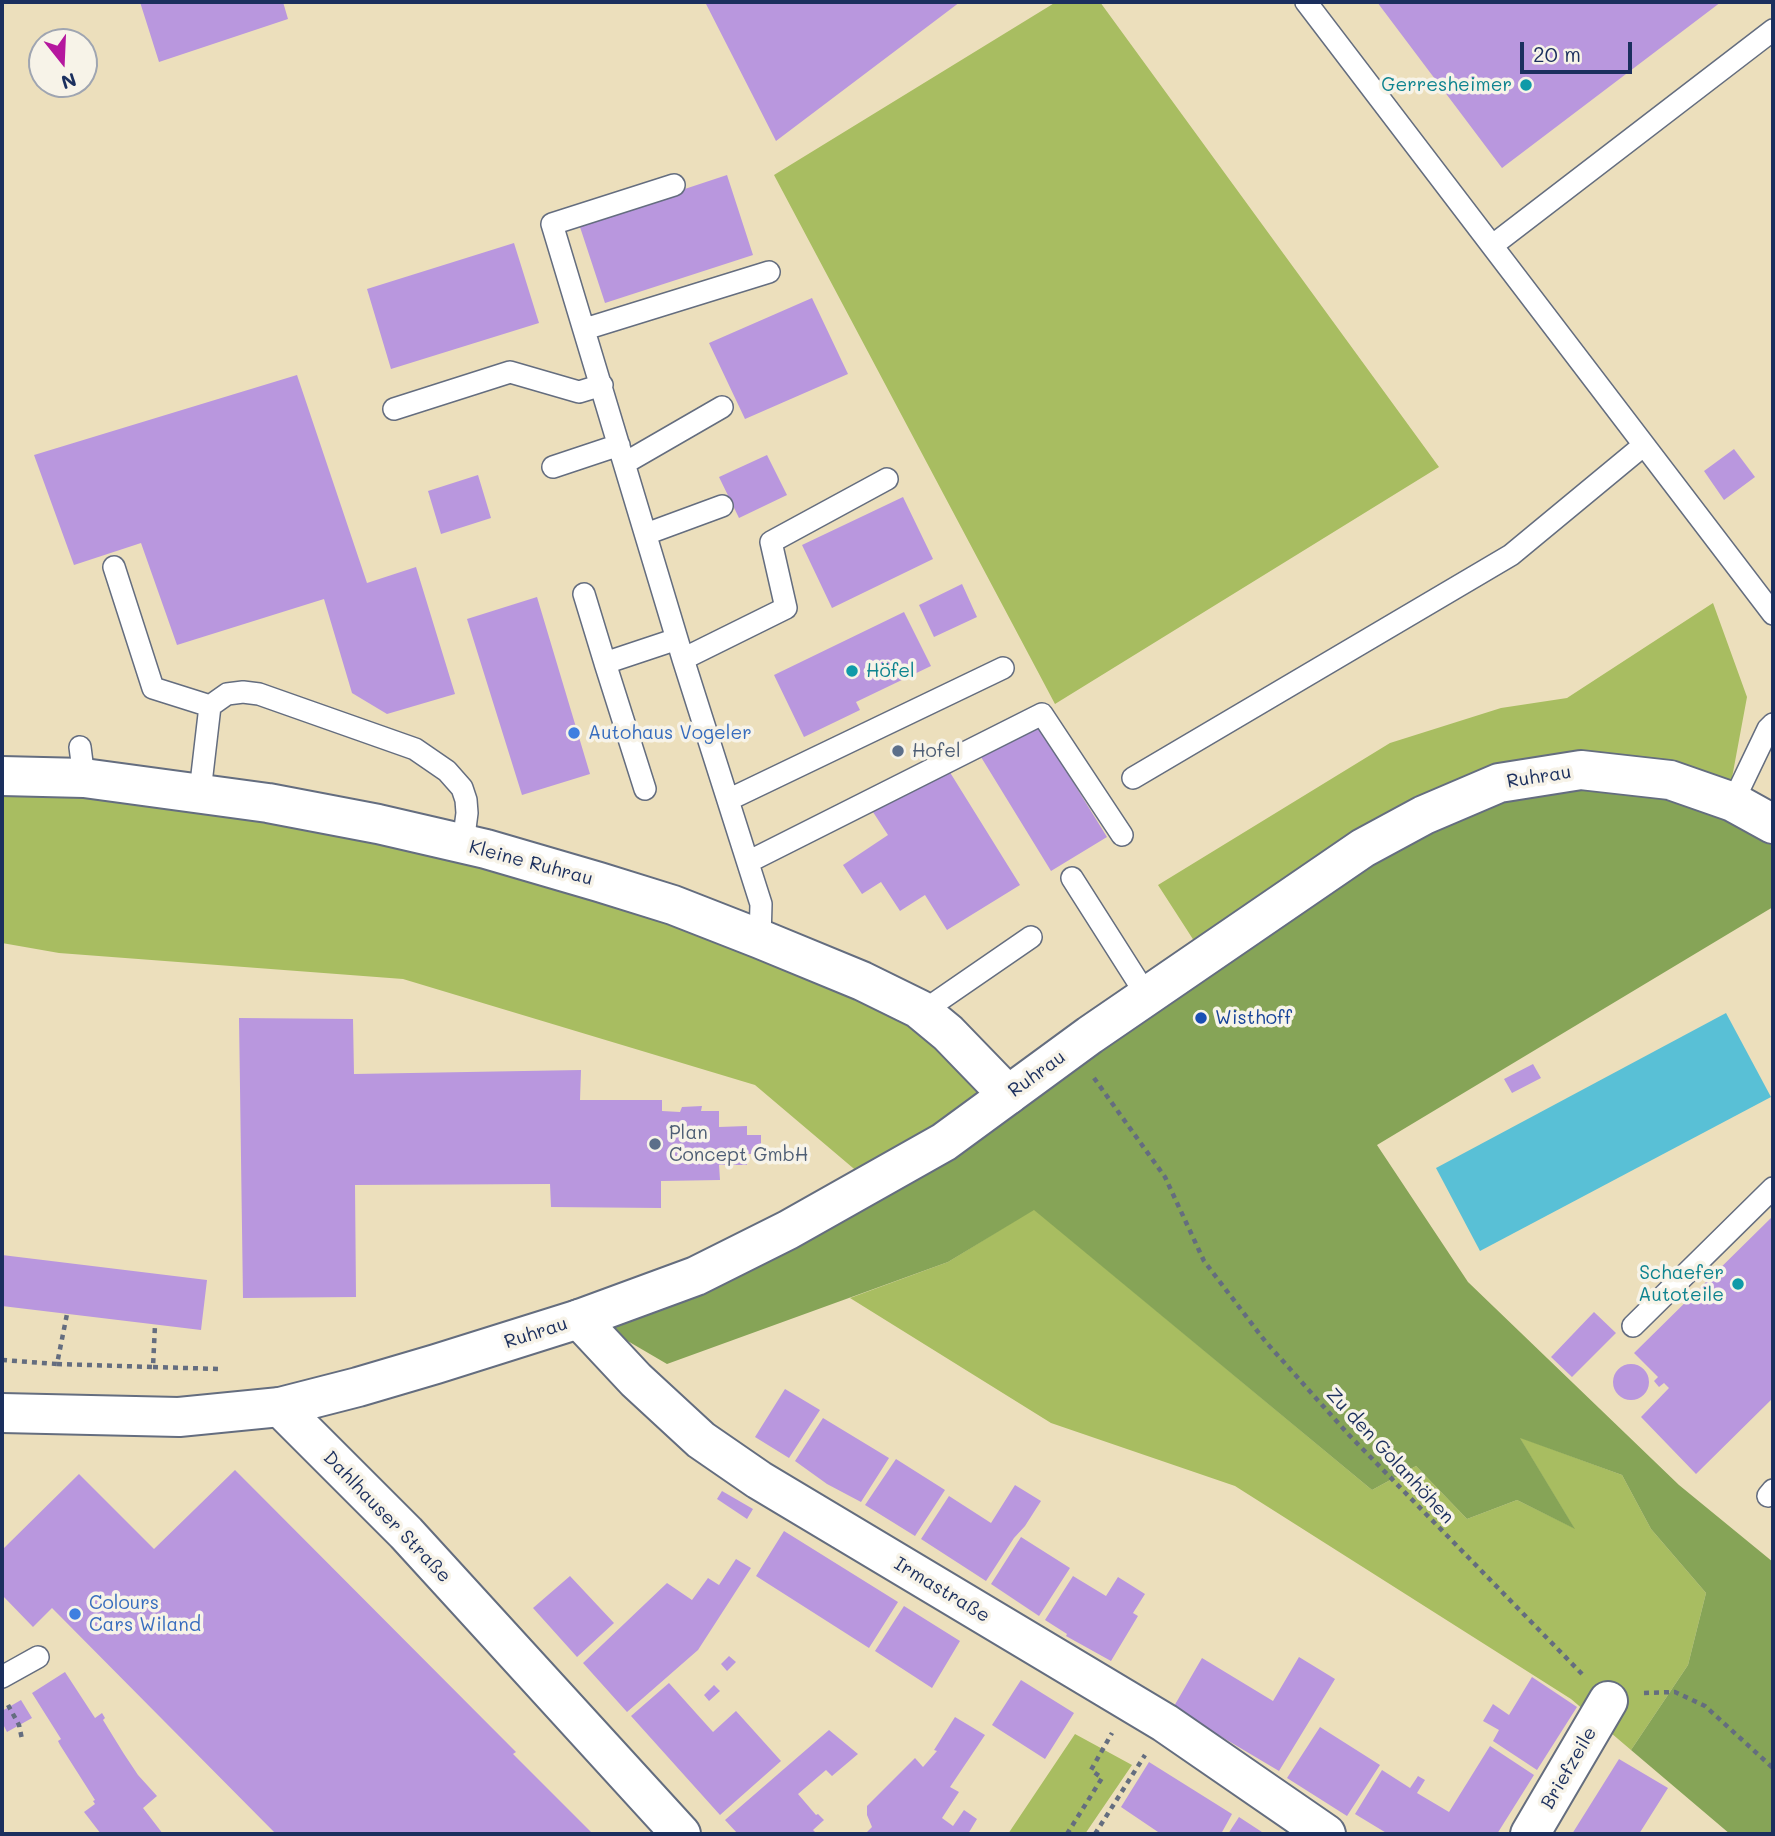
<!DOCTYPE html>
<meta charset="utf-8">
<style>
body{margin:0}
#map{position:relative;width:1775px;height:1836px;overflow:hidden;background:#ecdfbc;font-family:Mali,sans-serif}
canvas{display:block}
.frame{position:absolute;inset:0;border:4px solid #1b2f5e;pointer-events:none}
.north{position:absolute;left:28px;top:28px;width:70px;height:70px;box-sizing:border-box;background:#f7f3e8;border:2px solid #9fa5b1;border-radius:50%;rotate:162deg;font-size:19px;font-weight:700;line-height:28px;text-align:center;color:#1b2f5e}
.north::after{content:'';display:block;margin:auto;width:24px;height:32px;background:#b5179e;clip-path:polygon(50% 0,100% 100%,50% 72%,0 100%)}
.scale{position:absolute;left:1520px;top:42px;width:112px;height:32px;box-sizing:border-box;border:4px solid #1b2f5e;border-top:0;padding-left:9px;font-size:21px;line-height:24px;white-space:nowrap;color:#1b2f5e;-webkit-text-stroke:5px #f7f3e8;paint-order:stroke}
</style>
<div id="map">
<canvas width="1775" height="1836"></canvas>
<div class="frame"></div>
<div class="north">N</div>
<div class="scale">20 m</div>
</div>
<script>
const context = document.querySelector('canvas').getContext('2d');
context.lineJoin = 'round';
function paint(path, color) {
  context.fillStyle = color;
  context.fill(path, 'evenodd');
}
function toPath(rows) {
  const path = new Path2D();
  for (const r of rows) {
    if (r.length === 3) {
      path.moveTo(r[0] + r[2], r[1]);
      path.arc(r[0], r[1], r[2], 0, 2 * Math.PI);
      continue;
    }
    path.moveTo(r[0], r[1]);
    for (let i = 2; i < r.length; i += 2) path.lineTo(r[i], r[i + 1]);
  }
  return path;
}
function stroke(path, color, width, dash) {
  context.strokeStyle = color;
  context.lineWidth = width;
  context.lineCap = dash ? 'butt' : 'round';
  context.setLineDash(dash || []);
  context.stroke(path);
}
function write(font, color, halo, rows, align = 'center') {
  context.font = font + ' Mali,sans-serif';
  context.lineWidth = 7;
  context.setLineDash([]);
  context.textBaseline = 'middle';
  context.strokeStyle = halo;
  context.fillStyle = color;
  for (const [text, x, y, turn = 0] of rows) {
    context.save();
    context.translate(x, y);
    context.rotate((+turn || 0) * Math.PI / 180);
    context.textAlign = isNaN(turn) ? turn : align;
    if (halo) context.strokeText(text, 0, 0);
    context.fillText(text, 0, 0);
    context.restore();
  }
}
paint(toPath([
 [1056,2,1100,2,1439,467,1055,704,774,175],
 [1713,603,1747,697,1729,794,1198,947,1158,885,1390,743,1501,708,1567,698],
 [2,780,460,845,857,983,1000,1093,866,1179,755,1085,403,979,59,953,2,943],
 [1034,1209,1372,1490,1416,1466,1467,1519,1517,1500,1574,1528,1519,1437,1622,1475,1651,1529,1706,1593,1688,1665,1631,1750,1571,1699,1235,1486,1051,1423,850,1298,948,1262],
 [1075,1734,1132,1765,1085,1834,1008,1834]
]), '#a8bd61');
paint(toPath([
 [1671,785,1773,831,1773,907,1377,1145,1468,1282,1679,1485,1773,1562,1773,1834,1730,1834,1631,1750,1688,1665,1706,1593,1651,1529,1622,1475,1520,1438,1575,1529,1517,1500,1467,1519,1416,1466,1372,1490,1034,1210,948,1262,667,1364,590,1319,695,1282,1369,854,1500,789]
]), '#86a457');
paint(toPath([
 [1726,1013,1771,1097,1480,1251,1436,1168]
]), '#59c0d6');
paint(toPath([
 [140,2,283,2,288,19,159,62],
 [705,2,960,2,776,141],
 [1377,2,1721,2,1502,168],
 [727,175,753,255,605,303,579,224],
 [514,243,539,323,391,369,367,289],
 [812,298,848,374,745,419,709,343],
 [297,375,367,583,416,567,455,694,387,714,352,693,324,599,177,645,141,543,74,565,34,455],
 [1734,449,1755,477,1724,500,1704,471],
 [767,455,787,495,739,518,719,477],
 [478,475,491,518,441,534,428,491],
 [903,497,933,559,832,608,802,545],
 [962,584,977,617,934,637,919,605],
 [537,597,590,774,522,795,467,619],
 [904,612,931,666,856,702,860,710,804,737,774,675],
 [1036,722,1107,837,1051,871,981,757],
 [946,766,1020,885,947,930,925,895,900,911,881,882,862,894,843,865,888,835,873,812],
 [239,1018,353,1019,354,1074,581,1070,580,1100,662,1100,662,1111,680,1112,682,1107,702,1106,701,1111,719,1111,719,1127,747,1126,747,1135,761,1135,761,1154,747,1154,747,1165,719,1165,720,1180,661,1181,661,1208,551,1207,550,1184,355,1185,356,1297,243,1298],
 [1533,1064,1541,1078,1512,1093,1504,1079],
 [1773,1216,1773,1398,1696,1474,1641,1417,1669,1388,1664,1383,1659,1387,1654,1381,1658,1377,1634,1353],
 [2,1255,207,1280,201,1330,2,1306],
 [1594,1312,1616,1333,1572,1377,1551,1357],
 [1631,1382,18],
 [785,1389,820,1410,789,1458,755,1437],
 [823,1418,889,1458,861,1502,827,1484,795,1461],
 [896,1459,945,1490,915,1536,865,1505],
 [235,1470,516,1752,513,1754,593,1834,276,1834,52,1608,33,1627,2,1595,2,1550,79,1474,154,1549],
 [1015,1485,1041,1501,1025,1526,1014,1538,986,1581,921,1539,949,1496,991,1523],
 [722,1491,753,1509,747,1519,717,1499],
 [784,1531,898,1602,869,1648,756,1576],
 [1021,1537,1070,1568,1039,1616,991,1584],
 [736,1559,751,1568,698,1650,627,1712,583,1663,667,1583,692,1600,708,1578,719,1585],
 [570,1576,614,1623,577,1657,533,1608],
 [1073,1576,1106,1596,1118,1577,1145,1594,1133,1613,1138,1616,1111,1661,1066,1636,1067,1634,1045,1620],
 [904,1606,960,1641,932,1688,875,1651],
 [729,1656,736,1662,727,1671,721,1664],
 [1299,1657,1335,1679,1279,1771,1173,1708,1202,1658,1273,1701],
 [65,1672,95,1718,102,1713,105,1718,103,1720,124,1754,138,1775,157,1796,143,1808,163,1834,101,1834,84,1812,95,1804,93,1801,95,1800,60,1745,58,1741,61,1739,32,1693],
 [1532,1677,1577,1707,1537,1770,1493,1741,1499,1730,1483,1721,1493,1704,1509,1715],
 [1021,1680,1074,1713,1045,1759,992,1725],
 [669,1683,713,1732,736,1711,781,1761,720,1815,631,1716],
 [714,1685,720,1691,709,1701,704,1695],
 [21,1700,32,1718,7,1732,2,1722,2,1711],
 [955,1717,985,1735,950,1787,959,1792,942,1818,953,1826,964,1810,977,1819,968,1834,865,1834,872,1827,867,1815,867,1806,915,1758,923,1767,937,1751,934,1750],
 [1320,1727,1380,1765,1347,1816,1287,1778],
 [829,1730,858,1754,832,1776,826,1770,798,1794,816,1815,818,1814,824,1820,813,1830,817,1834,738,1834,725,1820],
 [1490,1746,1534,1775,1497,1834,1388,1834,1355,1814,1382,1770,1410,1788,1418,1776,1425,1780,1417,1793,1449,1812],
 [1619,1759,1668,1788,1639,1834,1572,1834],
 [1149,1762,1232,1814,1221,1834,1161,1834,1121,1807],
 [1239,1817,1265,1834,1228,1834]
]), '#b997de');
const service = toPath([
 [1306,2,1773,614],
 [674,185,552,224,683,659,761,904,760,939],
 [1493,245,1773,30],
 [585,329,769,272],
 [394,409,510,372,579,392,602,385],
 [625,463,722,407],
 [553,467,619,445],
 [646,534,722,506],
 [114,567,153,688,210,706],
 [584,594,605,663,677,639],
 [683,659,786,608,771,542,887,479],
 [605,663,645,789],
 [80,747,84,778],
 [1133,778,1511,555,1644,445],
 [200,792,210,706,227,694,243,692,259,694,415,749,447,771,462,788,466,800,467,813,463,844],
 [728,800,1003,668],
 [1733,802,1768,729,1773,724],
 [748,862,1042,714,1122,835],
 [1072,878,1147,996],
 [922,1012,1031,937],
 [1633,1326,1773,1188],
 [1768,1496,1773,1490],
 [2,1677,38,1657]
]);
const minor = toPath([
 [2,776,84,778,268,803,378,824,486,849,599,882,673,905,760,939,862,981,919,1009,948,1033,1008,1095],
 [579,1319,636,1380,701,1440,759,1480,1165,1723,1326,1834],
 [280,1407,406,1533,681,1834],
 [1530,1834,1608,1701]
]);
const tertiary = toPath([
 [2,1413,179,1417,280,1407,358,1387,436,1364,579,1319,696,1276,788,1230,944,1142,1090,1035,1363,848,1424,815,1499,783,1581,770,1670,780,1733,802,1773,824]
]);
stroke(service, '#646d7f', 24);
stroke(minor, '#646d7f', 42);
stroke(tertiary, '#646d7f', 42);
stroke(toPath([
 [1094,1078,1165,1177,1204,1261,1265,1341,1348,1434,1582,1674],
 [2,1360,57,1364,67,1314],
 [57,1364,153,1367,155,1325],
 [153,1367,220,1369],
 [1644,1693,1675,1692,1705,1706,1773,1768],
 [8,1705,19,1725,22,1739],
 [1067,1834,1102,1778,1091,1770,1112,1733],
 [1095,1834,1145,1755]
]), '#646d7f', 4.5, [5, 5]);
stroke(service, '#fff', 21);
stroke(minor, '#fff', 38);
stroke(tertiary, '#fff', 38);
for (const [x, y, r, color] of [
 [1526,85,7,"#0f9aa8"],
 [852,671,7,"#0f9aa8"],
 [574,733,7,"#3f7fe0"],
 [898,751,7,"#5c6f8a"],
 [1201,1018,7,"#1a4fb4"],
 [655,1144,7,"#5c6f8a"],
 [1738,1284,7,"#0f9aa8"],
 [75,1614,7,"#3f7fe0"]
]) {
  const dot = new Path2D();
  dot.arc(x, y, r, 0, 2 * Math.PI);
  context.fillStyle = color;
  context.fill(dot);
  stroke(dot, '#f7f3e8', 2.5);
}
write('19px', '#0d838f', '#f7f3e8', [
 ["Gerresheimer",1512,85],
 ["Höfel",866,671,"left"],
 ["Schaefer",1724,1273],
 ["Autoteile",1724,1295]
], 'right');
write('19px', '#366cbe', '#f7f3e8', [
 ["Autohaus Vogeler",588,733],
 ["Colours",89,1603],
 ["Cars Wiland",89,1625]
], 'left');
write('19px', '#4e5e75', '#f7f3e8', [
 ["Hofel",912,751],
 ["Plan",669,1133],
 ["Concept GmbH",669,1155]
], 'left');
write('19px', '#1b2f5e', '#f7f3e8', [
 ["Ruhrau",1539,777,-9],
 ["Kleine Ruhrau",531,863,15],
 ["Ruhrau",1037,1074,-36],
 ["Ruhrau",536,1333,-18],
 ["Zu den Golanhöhen",1390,1456,47],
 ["Dahlhauser Straße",387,1517,46],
 ["Irmastraße",942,1590,31],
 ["Briefzeile",1569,1768,-60]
]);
write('19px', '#164399', '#f7f3e8', [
 ["Wisthoff",1215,1018]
], 'left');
</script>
